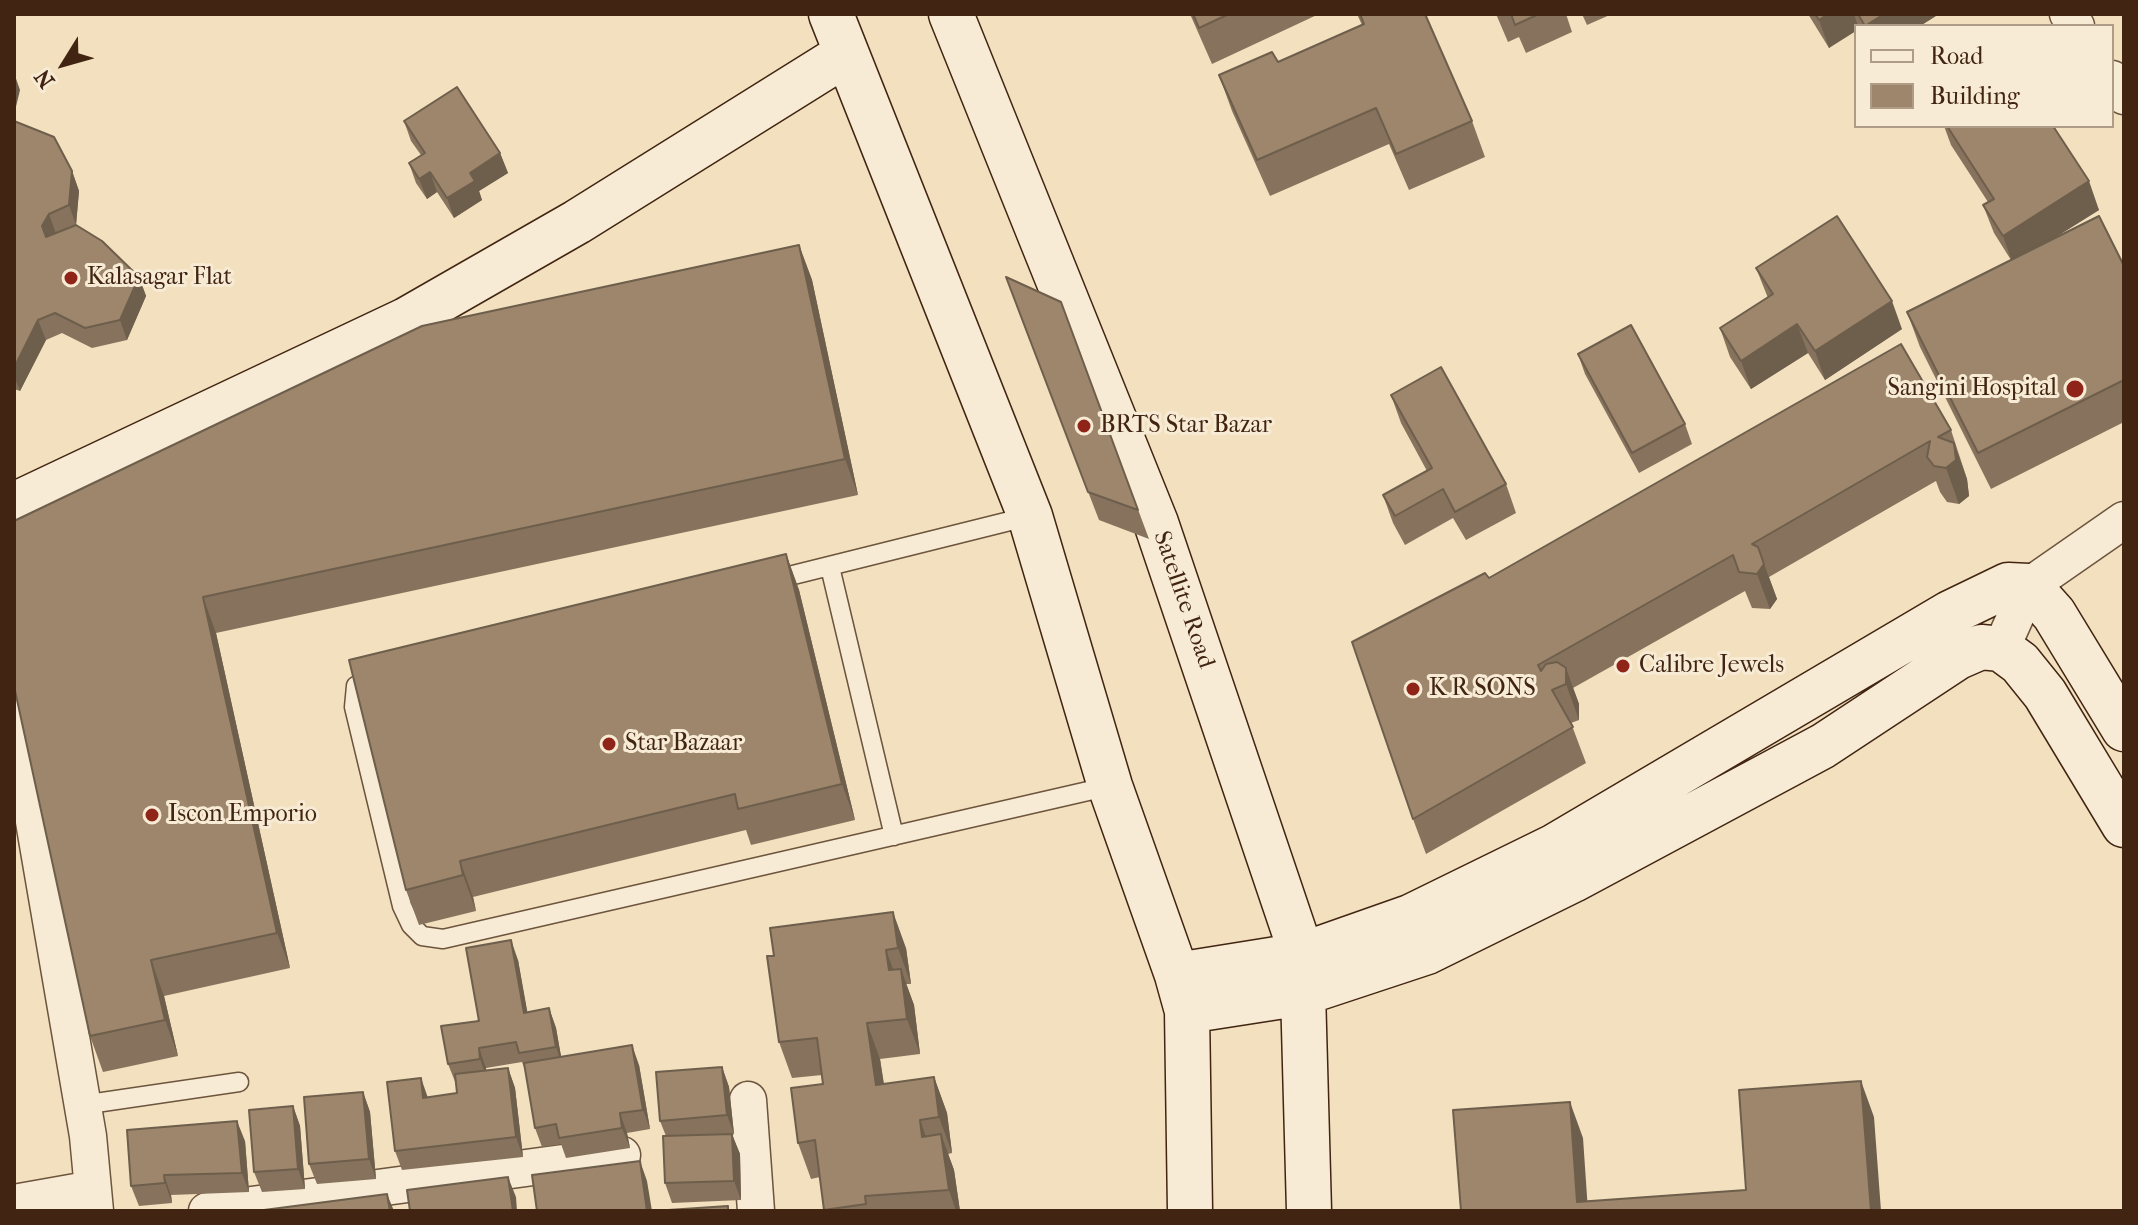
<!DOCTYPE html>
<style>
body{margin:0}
#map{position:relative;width:2138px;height:1225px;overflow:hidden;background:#f2e0bf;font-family:"IM FELL French Canon",serif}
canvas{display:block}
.frame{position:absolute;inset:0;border:16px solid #412512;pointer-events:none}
.legend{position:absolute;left:1854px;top:24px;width:260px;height:104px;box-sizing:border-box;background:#f7ebd5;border:2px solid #ae9c87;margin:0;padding:10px 14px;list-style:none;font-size:24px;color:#412512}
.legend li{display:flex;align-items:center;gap:16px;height:40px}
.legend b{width:40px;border:2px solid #ae9c87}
.north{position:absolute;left:24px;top:24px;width:80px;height:80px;-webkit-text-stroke:6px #f7ebd5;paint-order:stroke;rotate:233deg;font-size:22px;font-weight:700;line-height:32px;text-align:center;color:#412512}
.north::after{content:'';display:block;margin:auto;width:28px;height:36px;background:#412512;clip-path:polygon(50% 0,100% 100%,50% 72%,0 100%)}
</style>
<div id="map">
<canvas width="2138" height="1225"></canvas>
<div class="frame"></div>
<ul class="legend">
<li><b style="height:10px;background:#f7ebd5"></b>Road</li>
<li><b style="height:22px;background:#9d866c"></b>Building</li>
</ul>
<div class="north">N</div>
</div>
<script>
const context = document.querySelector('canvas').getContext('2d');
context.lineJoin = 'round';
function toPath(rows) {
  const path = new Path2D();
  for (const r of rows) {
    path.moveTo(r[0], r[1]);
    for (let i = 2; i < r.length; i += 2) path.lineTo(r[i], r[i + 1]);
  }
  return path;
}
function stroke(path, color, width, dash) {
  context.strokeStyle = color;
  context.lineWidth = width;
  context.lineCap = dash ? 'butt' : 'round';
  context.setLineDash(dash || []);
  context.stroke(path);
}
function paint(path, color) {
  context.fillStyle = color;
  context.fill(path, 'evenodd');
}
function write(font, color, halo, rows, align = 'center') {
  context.font = font + ' "IM FELL French Canon",serif';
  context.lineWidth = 6;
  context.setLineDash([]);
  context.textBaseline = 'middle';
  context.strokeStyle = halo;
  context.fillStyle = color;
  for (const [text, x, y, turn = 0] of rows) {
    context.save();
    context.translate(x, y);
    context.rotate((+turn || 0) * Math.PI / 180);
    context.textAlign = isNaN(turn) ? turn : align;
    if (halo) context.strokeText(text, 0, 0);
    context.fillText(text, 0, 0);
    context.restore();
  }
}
const lane = toPath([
 [830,567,894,836],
 [769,581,1030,516],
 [374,675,356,686,354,707,402,906,411,925,422,936,443,939,1110,786],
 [82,1105,239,1082]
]);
const street = toPath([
 [2068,14,2076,26],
 [2112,79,2124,96],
 [2001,649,2029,586,2124,520],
 [14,705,88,1136,95,1211],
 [748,1100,756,1211],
 [14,1203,93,1189],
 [207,1211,622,1155]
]);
const secondary = toPath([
 [831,14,1030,516,1110,786,1177,975,1187,1011,1190,1211],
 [951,14,1156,523,1302,955,1309,1211],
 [14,505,406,320,577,222,846,54],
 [1177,975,1302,955,1410,917,1555,846,1950,613,2008,585,2029,586,2054,614,2124,729],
 [1187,1011,1303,993,1427,952,1573,880,1823,746,1958,657,1981,647,2001,649,2020,663,2045,694,2124,825]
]);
stroke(lane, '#6d543d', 21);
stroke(street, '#6d543d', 39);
stroke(secondary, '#412512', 47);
stroke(lane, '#f7ebd5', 18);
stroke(street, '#f7ebd5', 36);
stroke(secondary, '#f7ebd5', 44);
paint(toPath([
 [1190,14,1319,14,1212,64],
 [1357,14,1425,14,1472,121,1485,157,1409,190,1389,144,1270,196,1232,111,1219,75,1278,62,1362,25],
 [1496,14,1566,14,1572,32,1526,53,1519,37,1508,42],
 [1582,14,1612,14,1587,25],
 [1808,14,1939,14,1920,26,1856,26,1829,48],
 [14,121,72,171,79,191,76,225,139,277,146,296,127,340,92,348,62,333,46,340,20,391,14,389],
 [404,121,500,153,508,173,479,191,482,200,454,218,437,192,427,199,416,183,409,163,421,155,411,141],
 [1944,126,2053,126,2099,210,2054,238,2124,266,2124,422,1991,489,1920,347,1907,312,2011,260,1994,233,1983,205,1988,202,1951,145],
 [799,245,812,280,858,495,216,633,290,968,164,996,178,1056,103,1072,90,1036,14,686],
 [1756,268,1902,329,1825,380,1808,353,1751,389,1730,357,1720,328,1768,298],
 [1061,302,1149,539,1099,520,1016,305],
 [1578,354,1685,424,1692,444,1639,473,1585,374],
 [1391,395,1506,484,1516,513,1466,540,1453,518,1405,545,1393,523,1383,495,1427,471,1401,423],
 [1951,430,1967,479,1969,496,1959,504,1947,502,1940,492,1936,481,1769,577,1777,599,1770,609,1752,608,1745,591,1573,688,1579,704,1579,720,1571,723,1586,763,1426,854,1413,819,1489,578],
 [786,554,799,590,855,820,751,845,746,830,473,897,476,911,419,925,406,890],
 [906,948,911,984,906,984,914,1005,920,1054,880,1059,884,1084,934,1077,947,1113,952,1153,948,1154,954,1170,960,1211,825,1211,820,1177,811,1179,798,1143,823,1084,822,1075,792,1078,779,1042,767,956],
 [518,960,527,1012,549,1008,556,1028,561,1057,639,1065,650,1129,627,1133,630,1148,566,1158,561,1144,542,1147,535,1128,525,1070,522,1062,486,1068,486,1070,508,1068,515,1088,523,1157,402,1170,395,1151,457,1093,456,1084,448,1064],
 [722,1067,729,1087,734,1134,732,1135,740,1154,741,1200,672,1203,665,1183,666,1136,660,1121],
 [363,1092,370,1112,376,1179,317,1184,309,1164],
 [293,1106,300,1126,305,1189,262,1192,254,1172],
 [245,1141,249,1192,171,1195,172,1203,139,1206,131,1186]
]), '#87735d');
paint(toPath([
 [1828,14,1854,14,1858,26,1856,26,1856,31,1829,48,1819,20],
 [1884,14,1939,14,1920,26,1865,26],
 [14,73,20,90,14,115],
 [500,153,508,173,479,191,482,200,454,218,447,198,470,173],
 [72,171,79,191,76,225,69,205],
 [430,172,437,192,427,199,419,179],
 [2089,181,2099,210,2013,264,2003,236],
 [49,214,56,234,49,245,42,226],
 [799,245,812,280,858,495,845,459],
 [139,277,146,296,127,340,120,320],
 [1892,301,1902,329,1825,380,1815,351],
 [38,320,46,340,20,391,14,376,14,368],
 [1797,324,1808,353,1751,389,1741,361],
 [1954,443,1967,479,1969,496,1959,504,1946,468],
 [786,554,799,590,855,820,842,784],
 [1764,564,1777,599,1770,609,1757,574],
 [203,597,216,633,290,968,277,933],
 [1566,668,1579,704,1579,720,1566,684],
 [460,861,473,897,476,911,463,875],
 [893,912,906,948,911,984,898,948],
 [511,940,518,960,531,1032,524,1013],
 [886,950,899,985,889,970],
 [151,960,164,996,178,1056,165,1020],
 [901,969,914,1005,920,1054,907,1019],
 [549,1008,556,1028,563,1067,556,1047],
 [867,1023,880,1059,889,1120,876,1085],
 [632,1045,639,1065,650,1129,643,1110],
 [479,1048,486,1068,487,1079,480,1059],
 [722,1067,729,1087,734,1134,727,1115],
 [508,1068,515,1088,523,1157,516,1137],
 [934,1077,947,1113,952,1153,939,1117],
 [421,1078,428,1098,423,1098],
 [1861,1081,1874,1117,1881,1211,1871,1211],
 [363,1092,370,1112,376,1179,369,1159],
 [1570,1102,1583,1138,1588,1211,1577,1202],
 [293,1106,300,1126,305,1189,298,1169],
 [620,1113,627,1133,630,1148,622,1128],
 [920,1120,933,1156,922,1137],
 [237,1121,245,1141,249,1192,242,1173],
 [732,1134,740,1154,741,1200,734,1181],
 [941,1134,954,1170,960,1211,956,1211,949,1190],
 [640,1161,647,1181,652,1211,647,1211],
 [164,1175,171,1195,172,1203,165,1183],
 [508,1177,516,1197,517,1211,513,1211],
 [387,1194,394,1211,390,1211]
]), '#6e5e4c');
const building = toPath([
 [1193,14,1229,14,1199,28,1193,14],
 [1360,14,1425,14,1472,121,1396,154,1376,108,1257,160,1219,75,1272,52,1278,62,1364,24,1360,14],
 [1511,14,1539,14,1515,25,1511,14],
 [1815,14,1828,14,1819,20,1815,14],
 [1858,14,1884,14,1865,26,1858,14],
 [457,87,500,153,470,173,475,181,447,198,430,172,419,179,409,163,425,153,404,121,457,87],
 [14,121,54,137,72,171,69,205,49,214,42,226,46,237,76,225,102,241,139,277,120,320,85,328,55,313,38,320,14,368,14,121],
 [1947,126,2053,126,2089,181,2003,236,1983,205,1994,199,1947,126],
 [1837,216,1892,301,1815,351,1797,324,1741,361,1720,328,1773,294,1756,268,1837,216],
 [2099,216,2124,266,2124,380,1978,453,1907,312,2099,216],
 [799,245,845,459,203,597,277,933,151,960,165,1020,90,1036,14,686,14,521,422,326,799,245],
 [1006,277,1061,302,1138,510,1088,492,1006,277],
 [1631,325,1685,424,1632,453,1578,354,1631,325],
 [1901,344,1951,430,1938,437,1954,443,1956,460,1946,468,1934,466,1927,457,1930,441,1752,544,1758,547,1764,564,1757,574,1739,572,1733,555,1538,665,1541,671,1546,664,1557,662,1566,668,1566,684,1552,690,1573,727,1413,819,1352,642,1485,573,1489,578,1901,344],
 [1441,367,1506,484,1455,512,1443,489,1395,516,1383,495,1432,468,1391,395,1441,367],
 [786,554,842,784,738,809,735,794,460,861,463,875,406,890,349,660,786,554],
 [893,912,898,948,886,950,889,970,901,969,907,1019,867,1023,876,1085,934,1077,939,1117,920,1120,922,1137,941,1134,949,1190,865,1196,866,1204,824,1210,815,1140,798,1143,791,1088,823,1084,817,1038,779,1042,767,956,774,956,770,928,893,912],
 [511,940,524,1013,549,1008,556,1047,519,1053,516,1042,479,1048,480,1059,448,1064,441,1026,479,1021,466,948,511,940],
 [632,1045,643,1110,620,1113,622,1128,559,1138,556,1124,535,1128,524,1063,632,1045],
 [722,1067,727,1115,660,1121,656,1072,722,1067],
 [508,1068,516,1137,395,1151,387,1082,421,1078,423,1098,457,1093,455,1074,508,1068],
 [1861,1081,1871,1211,1461,1211,1453,1110,1570,1102,1577,1202,1746,1190,1739,1090,1861,1081],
 [363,1092,369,1159,309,1164,304,1097,363,1092],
 [293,1106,298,1169,254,1172,249,1110,293,1106],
 [237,1121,242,1173,164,1175,165,1183,131,1186,127,1130,237,1121],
 [732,1134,734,1181,665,1183,663,1136,732,1134],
 [640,1161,647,1211,537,1211,532,1175,640,1161],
 [508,1177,513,1211,410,1211,407,1190,508,1177],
 [387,1194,390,1211,264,1211,264,1210,387,1194],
 [728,1206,728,1211,669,1211,668,1210,728,1206]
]);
paint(building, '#9d866c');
stroke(building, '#6e5e4c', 2);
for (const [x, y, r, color] of [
 [71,278,8,"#8f2418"],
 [2075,389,10,"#8f2418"],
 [1084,426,8,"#8f2418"],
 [1623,666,8,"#8f2418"],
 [1413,689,8,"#8f2418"],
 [609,744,8,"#8f2418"],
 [152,815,8,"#8f2418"]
]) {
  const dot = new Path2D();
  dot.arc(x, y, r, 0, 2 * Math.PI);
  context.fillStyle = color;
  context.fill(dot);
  stroke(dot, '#f7ebd5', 3);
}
write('24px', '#412512', '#f7ebd5', [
 ["Kalasagar Flat",87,278],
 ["Sangini Hospital",2057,389,"right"],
 ["BRTS Star Bazar",1100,426],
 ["Calibre Jewels",1639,666],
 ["K R SONS",1429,689],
 ["Star Bazaar",625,744],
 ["Iscon Emporio",168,815]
], 'left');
write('24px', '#412512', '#f7ebd5', [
 ["Satellite Road",1183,600,71]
]);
</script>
